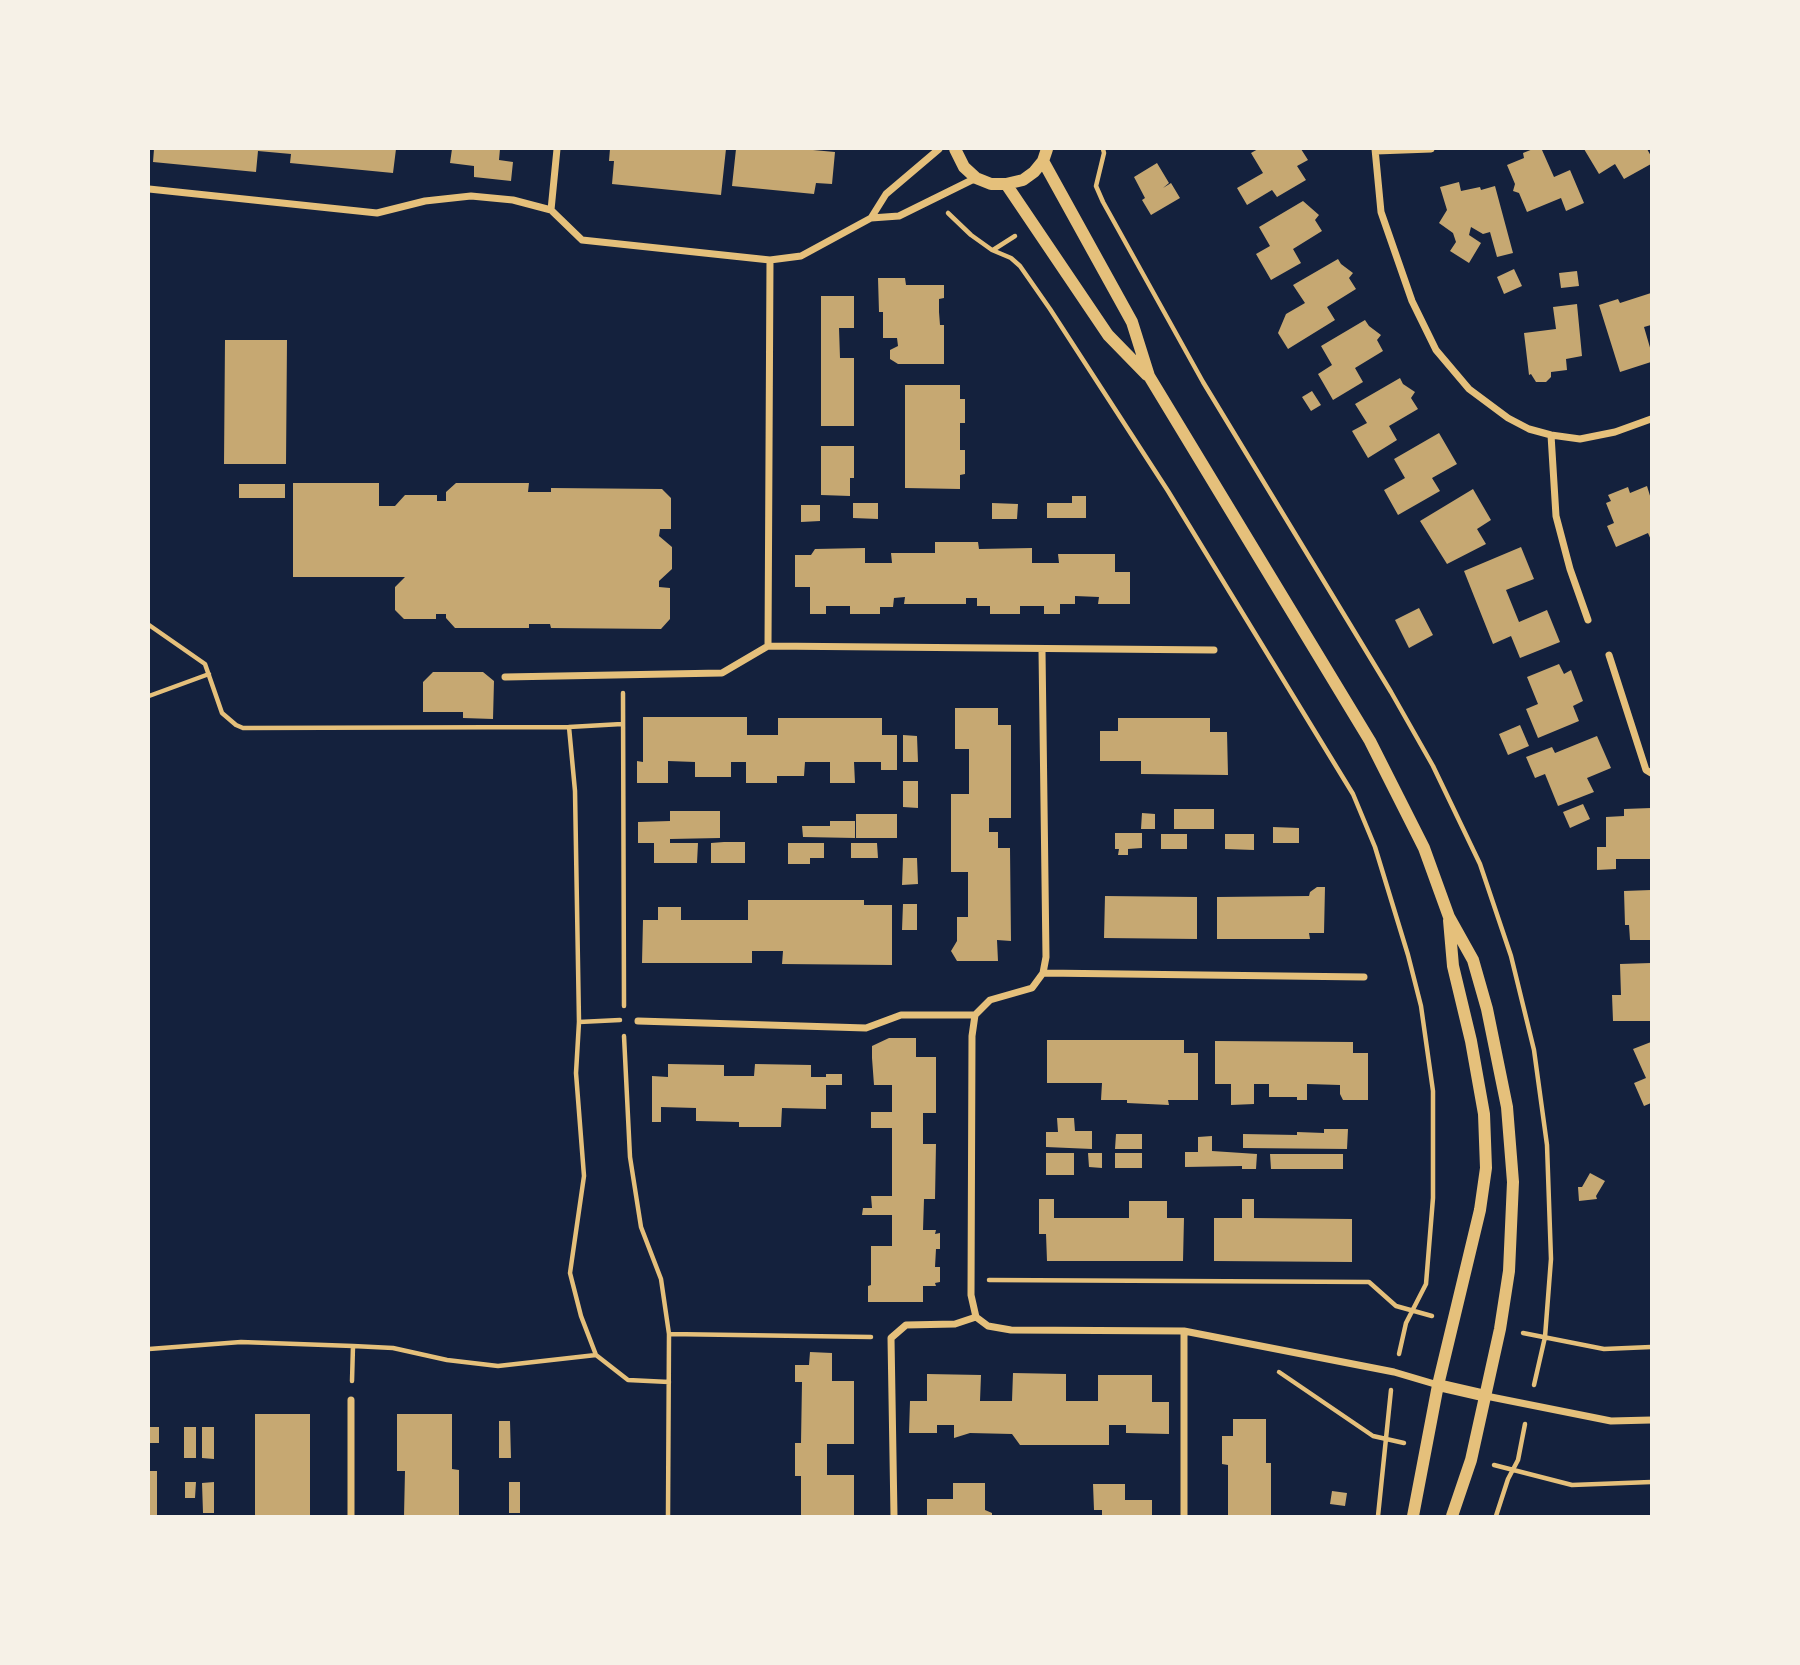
<!DOCTYPE html>
<style>
body{margin:0}
#map{position:relative;width:1800px;height:1665px;overflow:hidden;background:#14213d;font-family:"Sofia Sans Condensed",sans-serif}
canvas{display:block}
.frame{position:absolute;inset:0;border:150px solid #f6f1e7;pointer-events:none}
</style>
<div id="map">
<canvas width="1800" height="1665"></canvas>
<div class="frame"></div>
</div>
<script>
const context = document.querySelector('canvas').getContext('2d');
context.lineJoin = 'round';
function paint(path, color) {
  context.fillStyle = color;
  context.fill(path, 'evenodd');
}
function toPath(rows) {
  const path = new Path2D();
  for (const r of rows) {
    path.moveTo(r[0], r[1]);
    for (let i = 2; i < r.length; i += 2) path.lineTo(r[i], r[i + 1]);
  }
  return path;
}
function stroke(path, color, width, dash) {
  context.strokeStyle = color;
  context.lineWidth = width;
  context.lineCap = dash ? 'butt' : 'round';
  context.setLineDash(dash || []);
  context.stroke(path);
}
paint(toPath([
 [154,149,396,149,393,173,290,163,291,154,258,151,256,172,153,162],
 [452,149,500,149,499,160,513,162,511,181,474,177,474,166,450,163],
 [610,149,726,149,721,195,612,184,614,161,609,161],
 [736,149,802,149,835,152,832,184,816,183,814,194,732,186],
 [1258,149,1301,149,1308,160,1297,166,1306,180,1277,197,1272,190,1247,205,1237,188,1263,173,1251,153],
 [1533,149,1542,150,1554,177,1570,170,1584,203,1566,211,1561,198,1527,212,1519,193,1513,191,1515,184,1507,165,1524,158,1523,153],
 [1584,149,1647,149,1651,156,1651,164,1624,179,1615,164,1599,174],
 [1157,163,1169,183,1163,188,1171,183,1180,198,1151,215,1142,200,1145,198,1134,177],
 [1459,182,1461,191,1480,187,1481,190,1495,186,1513,253,1497,257,1490,232,1483,234,1471,227,1469,235,1481,243,1469,263,1450,251,1456,242,1453,233,1439,223,1447,210,1440,187],
 [1303,201,1319,215,1315,220,1322,231,1293,249,1301,263,1271,280,1256,254,1270,246,1259,227],
 [1338,259,1341,264,1353,273,1349,278,1356,289,1327,307,1335,320,1288,349,1278,333,1286,314,1305,303,1293,285],
 [1514,269,1522,286,1504,294,1497,277],
 [1577,271,1579,286,1561,288,1559,273],
 [878,278,905,278,906,285,944,285,944,298,939,299,939,312,940,325,944,325,944,364,898,364,890,359,890,350,898,346,897,338,883,338,883,312,879,312],
 [1651,293,1651,325,1644,327,1651,351,1651,362,1620,372,1599,305,1618,299,1620,303],
 [821,296,854,296,854,328,839,328,840,358,854,358,854,426,821,426],
 [1577,304,1582,356,1566,359,1567,370,1551,372,1551,377,1546,382,1536,382,1531,374,1529,375,1524,333,1556,329,1553,307],
 [1365,320,1369,326,1381,335,1377,340,1383,351,1355,368,1363,382,1333,400,1318,374,1332,365,1321,346],
 [225,340,287,340,286,464,224,464],
 [1400,378,1403,384,1415,392,1411,398,1418,409,1389,426,1397,440,1368,458,1352,431,1367,423,1355,404],
 [905,385,960,385,960,399,965,399,965,423,960,423,960,450,965,450,965,474,960,475,960,489,905,488],
 [1312,391,1321,405,1311,411,1302,397],
 [1439,433,1457,464,1432,478,1440,491,1398,515,1384,490,1405,478,1394,459],
 [821,446,854,446,854,478,850,478,850,496,821,495],
 [293,483,379,483,379,506,395,506,405,495,437,495,437,501,446,501,446,492,456,483,529,483,528,492,551,492,551,488,662,489,671,498,671,529,660,529,659,536,672,547,672,569,659,581,659,587,670,588,670,619,661,629,551,628,550,624,529,624,529,628,455,628,446,618,446,614,436,614,436,619,404,619,395,610,395,587,405,577,293,577],
 [239,484,285,484,285,498,239,498],
 [1647,486,1651,499,1651,540,1648,533,1616,547,1607,526,1614,523,1606,503,1611,501,1608,495,1628,487,1630,493],
 [1473,489,1491,520,1477,529,1486,544,1447,564,1420,521],
 [1072,496,1086,496,1086,518,1047,518,1047,503,1072,503],
 [853,503,878,503,878,519,853,518],
 [992,503,1018,504,1017,519,992,519],
 [801,505,820,505,820,521,801,522],
 [935,542,978,542,979,549,1032,548,1032,563,1059,563,1058,554,1115,554,1115,572,1130,572,1130,604,1098,604,1099,597,1075,596,1075,604,1060,604,1060,614,1044,614,1044,606,1020,606,1020,614,990,614,990,606,977,606,977,598,966,598,966,604,904,604,905,597,894,598,893,607,880,607,880,614,850,614,850,606,826,606,826,614,810,614,810,587,795,587,795,555,811,555,815,549,865,548,865,563,892,563,891,553,935,553],
 [1521,547,1534,579,1506,590,1519,622,1547,610,1560,642,1520,658,1511,636,1493,644,1464,571],
 [1419,608,1433,635,1409,648,1395,620],
 [1559,664,1564,674,1571,670,1583,701,1573,706,1579,721,1538,738,1526,709,1538,704,1527,677],
 [433,672,483,672,494,681,493,719,463,718,463,712,423,712,423,682],
 [955,708,998,708,998,725,1011,725,1011,818,989,818,989,832,998,832,998,848,1010,848,1011,941,997,940,998,961,957,961,951,951,957,941,957,917,968,917,968,872,951,872,951,794,969,794,969,749,955,749],
 [643,717,747,717,747,735,778,735,778,718,882,718,882,735,897,735,897,770,881,770,881,762,854,762,855,783,830,783,830,762,805,762,804,776,777,776,777,783,746,783,746,762,731,762,731,777,695,777,695,762,668,761,668,783,637,783,637,761,643,762],
 [1118,718,1210,718,1210,732,1227,732,1228,775,1141,774,1141,761,1100,761,1100,731,1118,731],
 [1520,725,1529,746,1508,755,1499,734],
 [903,735,917,736,918,762,903,762],
 [1597,736,1611,768,1587,778,1594,792,1558,806,1545,774,1535,778,1526,757,1552,747,1555,753],
 [903,781,918,781,918,808,903,807],
 [1583,804,1590,819,1570,828,1563,812],
 [1651,808,1651,859,1616,859,1616,869,1597,870,1597,847,1606,847,1606,817,1624,816,1624,809],
 [1174,809,1214,809,1214,829,1174,829],
 [670,811,720,811,720,838,670,839,670,843,698,843,697,863,654,863,654,843,638,843,638,822,670,821],
 [1142,813,1155,814,1155,829,1141,829],
 [856,814,897,814,897,838,856,838],
 [830,821,855,821,855,838,803,837,802,826,830,826],
 [1273,827,1299,828,1299,843,1273,843],
 [1115,833,1142,833,1142,848,1128,849,1128,855,1118,855,1119,849,1115,849],
 [1161,834,1187,834,1187,849,1161,849],
 [1225,834,1254,834,1254,850,1225,849],
 [724,842,745,842,745,863,711,863,711,843],
 [788,843,824,843,824,858,810,858,810,864,788,864],
 [851,843,877,843,878,858,851,858],
 [903,858,917,858,918,884,902,885],
 [1317,887,1325,887,1324,933,1309,933,1310,939,1217,939,1217,897,1309,896,1310,892],
 [1651,890,1651,940,1630,940,1629,925,1625,925,1624,891],
 [1105,896,1197,897,1197,939,1104,938],
 [748,900,864,900,864,905,892,905,892,965,782,964,783,951,752,951,752,963,642,963,643,920,658,920,658,907,681,907,681,920,748,920],
 [903,904,917,904,917,930,902,930],
 [1651,963,1651,1021,1613,1021,1612,995,1621,995,1620,964],
 [889,1038,916,1038,916,1057,936,1057,936,1113,923,1113,923,1144,936,1144,935,1199,924,1199,923,1230,936,1230,935,1234,940,1233,940,1249,936,1249,935,1267,940,1267,940,1282,935,1283,936,1286,923,1286,923,1302,868,1302,868,1286,871,1285,871,1246,892,1246,892,1215,862,1215,863,1208,872,1208,871,1196,892,1196,892,1128,871,1128,871,1112,892,1112,892,1085,874,1085,872,1058,872,1046],
 [1047,1040,1184,1040,1184,1053,1198,1053,1198,1100,1168,1100,1169,1105,1127,1103,1127,1100,1101,1100,1102,1083,1047,1083],
 [1215,1041,1353,1042,1353,1053,1368,1053,1368,1100,1343,1100,1340,1094,1340,1085,1307,1084,1307,1100,1297,1100,1297,1097,1269,1097,1269,1084,1254,1084,1254,1104,1231,1105,1231,1084,1215,1084],
 [1651,1042,1651,1103,1644,1106,1634,1083,1646,1078,1633,1049],
 [668,1064,724,1065,724,1076,754,1076,755,1064,811,1065,811,1077,826,1077,826,1074,842,1074,842,1085,826,1085,826,1109,782,1108,781,1127,739,1127,739,1122,696,1121,696,1108,661,1107,661,1122,652,1122,652,1076,668,1077],
 [1057,1118,1074,1118,1075,1131,1092,1131,1092,1149,1046,1147,1046,1132,1058,1132],
 [1324,1129,1348,1129,1347,1149,1243,1148,1243,1134,1297,1135,1297,1132,1324,1133],
 [1116,1134,1142,1134,1142,1149,1115,1149],
 [1212,1136,1212,1151,1257,1154,1256,1169,1242,1169,1242,1166,1185,1167,1185,1152,1198,1152,1198,1137],
 [1046,1153,1074,1153,1074,1175,1046,1175],
 [1088,1153,1102,1153,1102,1168,1089,1167],
 [1115,1153,1142,1153,1142,1168,1115,1168],
 [1270,1154,1343,1154,1343,1169,1271,1169],
 [1590,1173,1605,1181,1596,1196,1597,1199,1579,1201,1578,1187,1582,1187],
 [1039,1199,1054,1199,1054,1218,1129,1218,1129,1201,1167,1201,1167,1218,1184,1218,1183,1261,1047,1261,1046,1234,1039,1234],
 [1242,1199,1254,1199,1254,1218,1352,1219,1352,1262,1214,1261,1214,1218,1242,1218],
 [810,1352,832,1353,832,1381,854,1381,854,1444,827,1444,827,1475,854,1475,854,1516,801,1516,801,1476,795,1476,795,1443,801,1443,802,1382,795,1382,795,1365,809,1365],
 [1013,1373,1066,1374,1066,1401,1098,1401,1098,1375,1152,1375,1152,1402,1169,1402,1169,1434,1126,1433,1126,1425,1109,1425,1109,1445,1020,1445,1012,1434,970,1433,954,1438,954,1425,937,1425,937,1433,909,1433,910,1401,927,1401,927,1374,981,1375,980,1401,1012,1401],
 [255,1414,310,1414,310,1516,255,1516],
 [397,1414,452,1414,452,1469,459,1470,459,1516,404,1516,405,1471,397,1471],
 [1233,1419,1266,1419,1266,1463,1271,1463,1271,1516,1228,1516,1228,1465,1222,1464,1222,1436,1233,1436],
 [499,1421,510,1421,511,1458,499,1458],
 [149,1427,159,1427,159,1443,149,1443],
 [184,1427,196,1427,196,1458,184,1458],
 [202,1427,214,1427,214,1459,202,1458],
 [149,1471,157,1471,157,1516,149,1516],
 [185,1482,196,1482,195,1498,185,1498],
 [214,1482,214,1513,203,1513,202,1483],
 [509,1482,520,1482,520,1513,509,1513],
 [953,1483,985,1483,985,1510,992,1513,992,1516,927,1516,927,1499,953,1499],
 [1093,1484,1125,1484,1125,1500,1152,1500,1152,1516,1102,1516,1102,1510,1094,1510],
 [1332,1491,1347,1493,1345,1506,1330,1504]
]), '#c6a872');
stroke(toPath([
 [1103,149,1104,153,1096,186,1103,202,1203,382,1391,692,1433,766,1480,864,1511,956,1534,1050,1547,1145,1551,1259,1545,1337,1534,1385],
 [948,213,971,235,992,250,1011,258,1020,266,1050,309,1168,491,1353,794,1375,847,1408,955,1421,1006,1433,1091,1433,1198,1426,1284,1406,1323,1399,1354],
 [993,250,1015,236],
 [149,625,205,664,222,713,236,725,243,728,569,727,622,724],
 [623,693,624,1006],
 [149,696,209,674],
 [569,727,575,791,579,1022,576,1073,584,1176,570,1273,581,1316,596,1355],
 [579,1022,620,1020],
 [624,1036,630,1157,641,1227,661,1279,669,1334,668,1516],
 [989,1280,1369,1282,1396,1306,1432,1316],
 [1523,1333,1604,1349,1651,1347],
 [669,1334,871,1337],
 [149,1349,241,1342,353,1346,393,1348,447,1360,498,1366,596,1355,628,1380,669,1382],
 [1279,1372,1373,1436,1404,1443],
 [352,1381,353,1346],
 [1494,1465,1572,1485,1651,1482],
 [1378,1516,1391,1390],
 [1496,1516,1508,1479,1518,1460,1525,1424]
]), '#e5c07b', 4.5);
stroke(toPath([
 [1375,149,1381,212,1412,301,1436,350,1469,389,1508,418,1529,429,1551,435,1580,439,1615,432,1651,419],
 [1376,151,1431,149],
 [149,189,377,213,425,201,471,196,513,200,551,210,582,240,770,260,801,256,871,218,899,216,976,178],
 [551,210,557,149],
 [871,218,886,194,939,149],
 [1551,435,1556,516,1570,569,1588,620],
 [768,646,770,260],
 [1042,650,1046,957,1043,973,1032,988,990,1000,975,1015,972,1036,971,1295,976,1317,988,1326,1011,1330,1184,1331,1394,1372,1438,1385],
 [1609,655,1646,770,1651,773],
 [505,677,722,673,768,646,1214,650],
 [1043,973,1364,977],
 [638,1021,866,1028,901,1015,975,1015],
 [1184,1331,1184,1516],
 [1486,1396,1611,1421,1651,1420],
 [351,1400,351,1516],
 [894,1516,891,1338,906,1325,955,1324,976,1317]
]), '#e5c07b', 7);
stroke(toPath([
 [955,149,964,167,976,178,991,184,1006,184,1023,180,1034,172,1043,161,1047,149],
 [1043,161,1132,322,1149,376,1370,741,1424,848,1449,917,1473,960,1487,1009,1507,1107,1513,1182,1509,1271,1500,1329,1471,1460,1452,1516],
 [1006,184,1108,335,1147,375],
 [1438,1385,1486,1396],
 [1413,1516,1438,1385,1480,1210,1486,1168,1484,1114,1471,1041,1453,966,1449,920]
]), '#e5c07b', 12);
</script>
